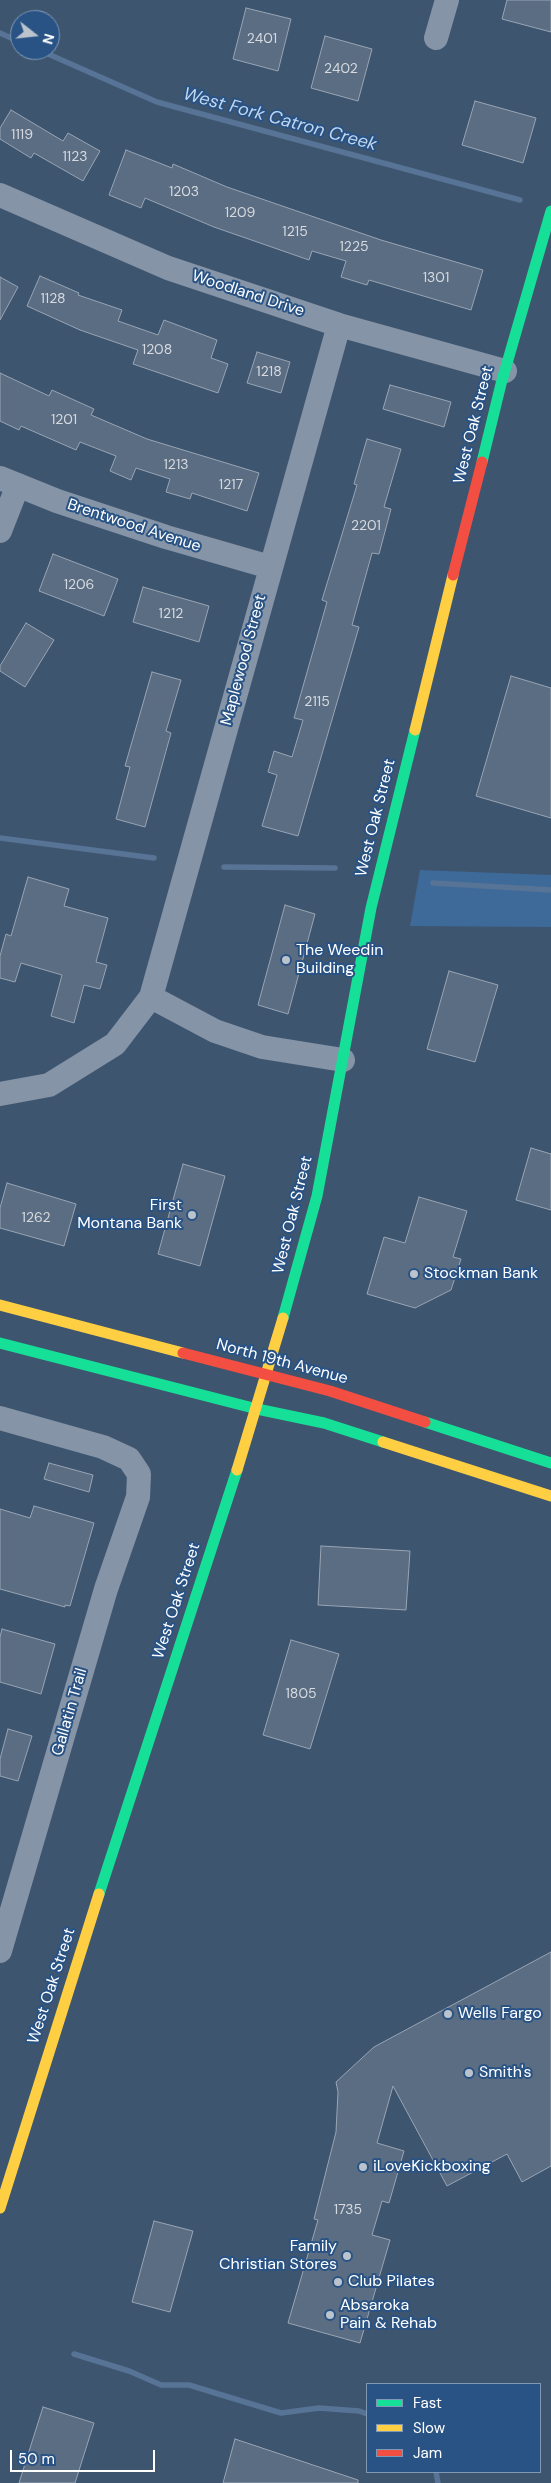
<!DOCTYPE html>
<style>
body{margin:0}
#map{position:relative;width:551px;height:2483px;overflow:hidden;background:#3e5570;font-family:"DM Sans",sans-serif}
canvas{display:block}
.legend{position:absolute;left:366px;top:2383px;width:175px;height:90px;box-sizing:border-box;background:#295385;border:1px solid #7f98b6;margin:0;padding:6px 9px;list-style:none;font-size:15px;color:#fff}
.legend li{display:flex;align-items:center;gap:10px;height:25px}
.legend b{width:25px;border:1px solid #7f98b6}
.north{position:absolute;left:10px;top:10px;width:50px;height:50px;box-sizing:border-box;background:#295385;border:1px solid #7f98b6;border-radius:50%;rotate:106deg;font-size:14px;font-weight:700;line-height:20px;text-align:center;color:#fff}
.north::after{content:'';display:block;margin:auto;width:18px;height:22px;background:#bbc4cd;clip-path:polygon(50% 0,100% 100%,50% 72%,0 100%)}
.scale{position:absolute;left:10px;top:2450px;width:145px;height:22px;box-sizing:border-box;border:2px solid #fff;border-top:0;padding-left:6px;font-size:15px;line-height:18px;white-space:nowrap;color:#fff;-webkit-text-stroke:4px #295385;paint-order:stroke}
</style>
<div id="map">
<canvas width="551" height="2483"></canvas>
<ul class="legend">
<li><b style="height:6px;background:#16e098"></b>Fast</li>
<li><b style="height:6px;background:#ffcf43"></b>Slow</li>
<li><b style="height:6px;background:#f24e42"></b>Jam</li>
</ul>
<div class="north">N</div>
<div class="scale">50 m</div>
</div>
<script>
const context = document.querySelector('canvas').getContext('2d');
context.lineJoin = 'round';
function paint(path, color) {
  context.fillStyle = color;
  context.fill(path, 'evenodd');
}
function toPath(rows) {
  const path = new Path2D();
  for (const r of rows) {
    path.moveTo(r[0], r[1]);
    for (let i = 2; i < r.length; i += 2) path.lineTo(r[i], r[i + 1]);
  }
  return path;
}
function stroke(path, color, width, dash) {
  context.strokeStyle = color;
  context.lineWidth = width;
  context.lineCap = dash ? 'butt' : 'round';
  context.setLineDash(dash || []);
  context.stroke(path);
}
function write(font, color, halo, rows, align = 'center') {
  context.font = font + ' "DM Sans",sans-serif';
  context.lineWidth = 4;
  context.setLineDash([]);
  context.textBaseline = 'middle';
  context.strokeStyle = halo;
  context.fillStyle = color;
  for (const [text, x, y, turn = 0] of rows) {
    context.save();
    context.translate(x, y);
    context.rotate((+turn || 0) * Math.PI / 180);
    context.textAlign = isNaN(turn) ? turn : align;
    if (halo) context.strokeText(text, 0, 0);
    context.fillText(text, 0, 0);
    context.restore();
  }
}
paint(toPath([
 [420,870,551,875,551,927,410,926]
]), '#3e6a9a');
stroke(toPath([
 [0,33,20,42],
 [39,50,157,102,520,200],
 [0,838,154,858],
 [224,867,335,868],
 [433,883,551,890],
 [74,2354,129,2371,161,2385,189,2385,281,2413,319,2408,359,2411,367,2414],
 [436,2472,438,2483]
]), '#577395', 5.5);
const building = toPath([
 [507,0,551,0,551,32,502,19,507,0],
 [246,8,291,19,278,71,233,59,246,8],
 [325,36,372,49,358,101,311,88,325,36],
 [475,101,536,118,523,163,462,145,475,101],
 [11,110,63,141,68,133,100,151,83,181,34,153,31,158,0,139,0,128,11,110],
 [126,150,172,168,173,164,227,187,381,240,483,270,471,310,369,280,367,285,341,277,346,261,312,251,309,260,214,227,145,198,141,208,109,195,126,150],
 [40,276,79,293,78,295,122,310,118,321,158,335,164,320,217,340,211,358,228,364,218,393,133,364,138,350,80,330,27,306,40,276],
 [0,277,18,287,0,320,0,277],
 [257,352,290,362,281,393,247,383,257,352],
 [0,373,49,396,52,390,94,409,91,415,147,439,259,473,247,511,192,493,190,499,166,492,170,479,136,468,131,480,110,471,116,456,80,442,76,450,21,426,19,430,0,421,0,373],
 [390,385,451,402,444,427,383,409,390,385],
 [367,439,401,449,384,507,391,509,379,554,372,553,352,625,359,627,298,836,262,826,277,775,268,772,274,751,292,757,303,720,294,718,327,602,322,600,357,485,354,484,367,439],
 [53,554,118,579,104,616,39,591,53,554],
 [143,587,209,606,199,642,133,622,143,587],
 [26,623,54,640,25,687,0,671,0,666,26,623],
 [152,672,181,680,166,731,171,733,145,827,116,819,130,767,125,766,152,672],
 [511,676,551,688,551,818,476,796,511,676],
 [28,877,69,889,64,906,108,918,96,962,107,965,100,989,84,985,74,1023,51,1016,62,975,21,963,15,982,0,978,0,956,6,934,11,936,28,877],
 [285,905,315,914,288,1014,258,1005,285,905],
 [449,971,498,985,475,1062,427,1049,449,971],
 [531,1148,551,1154,551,1210,516,1200,531,1148],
 [183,1164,225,1176,200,1266,158,1254,183,1164],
 [7,1183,76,1204,64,1246,0,1228,0,1208,7,1183],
 [419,1197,467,1211,453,1257,461,1259,451,1290,415,1308,367,1294,384,1237,405,1243,419,1197],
 [49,1463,93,1475,89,1492,44,1479,49,1463],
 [34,1506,94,1523,70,1606,65,1605,65,1607,0,1589,0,1509,30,1518,34,1506],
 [321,1546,410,1551,406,1610,318,1605,321,1546],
 [2,1629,55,1644,41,1694,0,1682,0,1637,2,1629],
 [291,1640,339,1654,310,1749,263,1735,291,1640],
 [8,1729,32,1736,18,1781,0,1776,0,1759,8,1729],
 [551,1952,551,2166,522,2182,507,2154,447,2186,393,2086,377,2143,404,2151,389,2203,382,2201,372,2235,390,2240,360,2343,288,2323,318,2220,314,2219,336,2132,338,2092,336,2082,374,2047,551,1952],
 [154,2221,193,2231,170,2312,132,2302,154,2221],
 [43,2407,94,2423,75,2483,19,2483,43,2407],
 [235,2439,358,2480,358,2483,223,2483,235,2439]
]);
paint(building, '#5b6d82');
stroke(building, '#98a5b4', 1);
stroke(toPath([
 [436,38,447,0],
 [0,195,168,268,339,325,505,371],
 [0,478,57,501,166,537,270,567],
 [0,531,18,485],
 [151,997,339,325],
 [0,1094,49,1085,115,1044,151,997,215,1031,262,1047,343,1060],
 [0,1418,103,1447,129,1459,139,1474,138,1497,106,1589,0,1951]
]), '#8594a6', 24);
stroke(toPath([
 [482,462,501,384,551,211],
 [283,1318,317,1196,371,908,415,730],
 [0,1343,257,1409,324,1423,383,1442],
 [425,1422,551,1463],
 [99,1894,237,1470]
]), '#16e098', 11);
stroke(toPath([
 [415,730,453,575],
 [0,1305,183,1353],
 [383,1442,551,1496],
 [237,1470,283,1318],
 [0,2208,99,1894]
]), '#ffcf43', 11);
stroke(toPath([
 [453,575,482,462],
 [183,1353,330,1391,425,1422]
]), '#f24e42', 11);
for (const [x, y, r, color] of [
 [286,960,5,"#bbc4cd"],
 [192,1215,5,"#bbc4cd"],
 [414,1274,5,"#bbc4cd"],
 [448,2014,5,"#bbc4cd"],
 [469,2073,5,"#bbc4cd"],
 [363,2167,5,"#bbc4cd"],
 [347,2256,5,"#bbc4cd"],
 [338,2282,5,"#bbc4cd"],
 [330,2315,5,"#bbc4cd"]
]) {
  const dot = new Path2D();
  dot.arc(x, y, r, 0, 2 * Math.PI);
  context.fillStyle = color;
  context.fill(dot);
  stroke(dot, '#295385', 2);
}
write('14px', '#d6dae0', null, [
 ["2401",262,39],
 ["2402",341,69],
 ["1119",22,135],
 ["1123",75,157],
 ["1203",184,192],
 ["1209",240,213],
 ["1215",295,232],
 ["1225",354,247],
 ["1301",436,278],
 ["1128",53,299],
 ["1208",157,350],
 ["1218",269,372],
 ["1201",64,420],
 ["1213",176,465],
 ["1217",231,485],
 ["2201",366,526],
 ["1206",79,585],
 ["1212",171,614],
 ["2115",317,702],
 ["1262",36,1218],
 ["1805",301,1694],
 ["1735",348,2210]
]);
write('16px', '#fff', '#295385', [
 ["Woodland Drive",248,294,18],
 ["West Oak Street",474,425,-76],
 ["Brentwood Avenue",134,526,18],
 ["Maplewood Street",244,660,-75],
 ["West Oak Street",376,818,-76],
 ["West Oak Street",293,1215,-76],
 ["North 19th Avenue",282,1362,15],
 ["West Oak Street",177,1601,-72],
 ["Gallatin Trail",70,1712,-74],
 ["West Oak Street",52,1986,-72]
]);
write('16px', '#fff', '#295385', [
 ["The Weedin",296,951],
 ["Building",296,969],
 ["First",182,1206,"right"],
 ["Montana Bank",182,1224,"right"],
 ["Stockman Bank",424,1274],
 ["Wells Fargo",458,2014],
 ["Smith's",479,2073],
 ["iLoveKickboxing",373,2167],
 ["Family",337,2247,"right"],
 ["Christian Stores",337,2265,"right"],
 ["Club Pilates",348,2282],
 ["Absaroka",340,2306],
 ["Pain & Rehab",340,2324]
], 'left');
write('italic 18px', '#c0d6ee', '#295385', [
 ["West Fork Catron Creek",280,120,15]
]);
</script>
